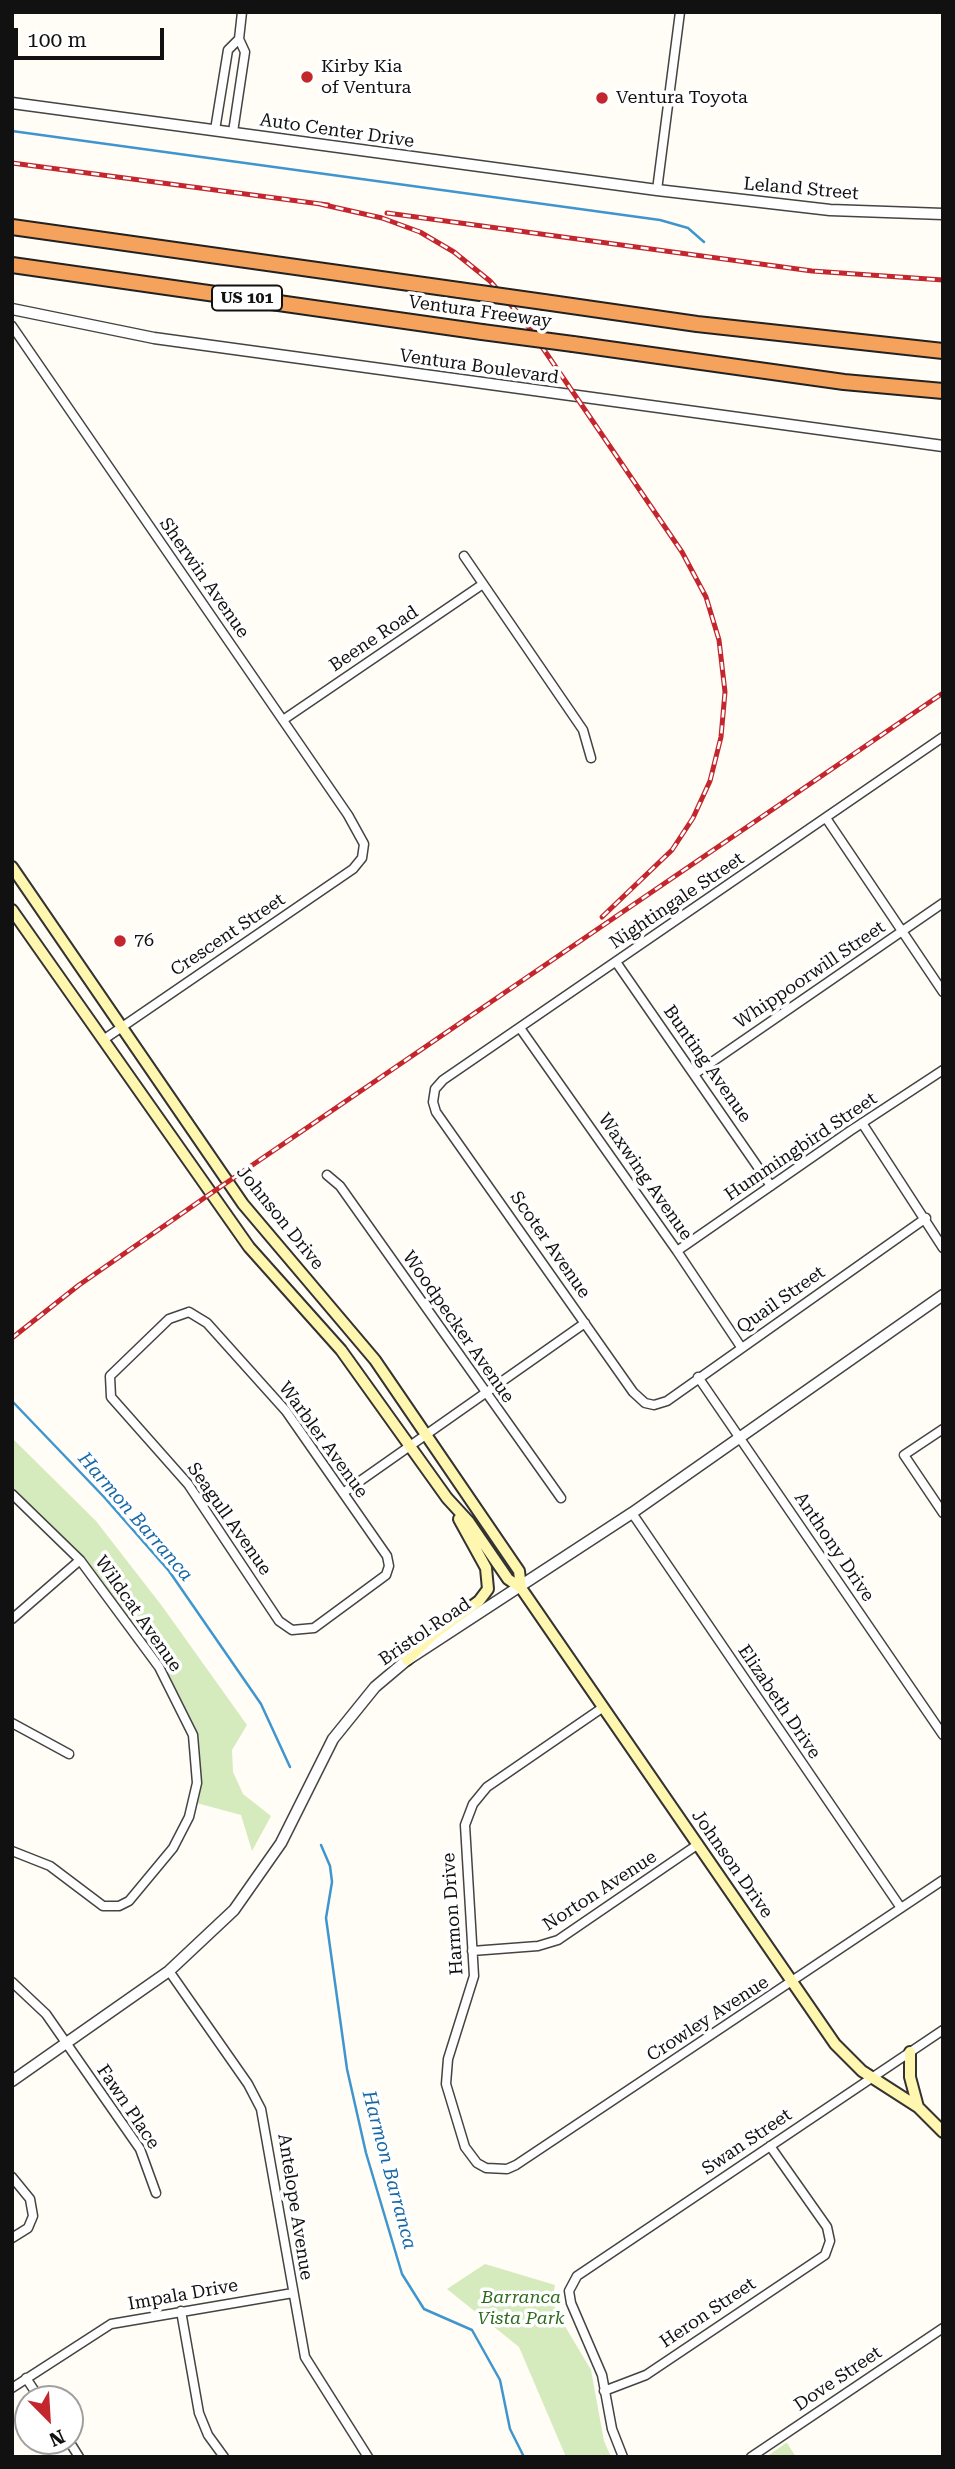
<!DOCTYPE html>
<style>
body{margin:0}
#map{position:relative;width:955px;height:2469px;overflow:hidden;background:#fffdf5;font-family:"Roboto Serif",serif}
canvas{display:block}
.frame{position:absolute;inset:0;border:14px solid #111;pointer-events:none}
.north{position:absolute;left:14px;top:2385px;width:70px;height:70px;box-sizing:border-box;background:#fff;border:2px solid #a0a0a0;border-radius:50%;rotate:156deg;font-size:19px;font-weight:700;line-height:28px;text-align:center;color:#111}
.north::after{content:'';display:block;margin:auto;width:24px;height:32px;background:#c4262e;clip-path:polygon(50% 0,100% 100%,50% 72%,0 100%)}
.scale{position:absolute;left:14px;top:28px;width:150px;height:32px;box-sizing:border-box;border:4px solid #111;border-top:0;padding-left:9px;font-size:21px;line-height:24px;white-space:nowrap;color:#111;-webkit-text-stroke:5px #fff;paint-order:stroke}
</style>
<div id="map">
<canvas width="955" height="2469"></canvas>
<div class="frame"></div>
<div class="north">N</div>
<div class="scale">100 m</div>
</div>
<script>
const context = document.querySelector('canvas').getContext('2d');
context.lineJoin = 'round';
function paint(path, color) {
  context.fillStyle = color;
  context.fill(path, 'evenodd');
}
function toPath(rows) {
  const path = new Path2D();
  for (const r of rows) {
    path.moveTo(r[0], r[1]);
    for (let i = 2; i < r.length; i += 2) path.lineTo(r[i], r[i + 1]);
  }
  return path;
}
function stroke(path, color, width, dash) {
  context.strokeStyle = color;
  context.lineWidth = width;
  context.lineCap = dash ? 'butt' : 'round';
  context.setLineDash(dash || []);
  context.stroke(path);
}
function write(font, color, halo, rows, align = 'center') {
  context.font = font + ' "Roboto Serif",serif';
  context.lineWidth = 7;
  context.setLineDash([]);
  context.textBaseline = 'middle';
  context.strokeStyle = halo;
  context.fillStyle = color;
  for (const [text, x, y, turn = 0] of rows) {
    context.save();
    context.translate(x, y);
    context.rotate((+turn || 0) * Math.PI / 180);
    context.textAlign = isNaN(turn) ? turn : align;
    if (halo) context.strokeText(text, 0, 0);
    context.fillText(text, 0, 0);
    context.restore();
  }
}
paint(toPath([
 [12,1438,96,1521,162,1606,247,1725,232,1750,233,1772,243,1794,271,1816,252,1851,241,1815,193,1802,193,1735,159,1667,80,1560,12,1494],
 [485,2264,555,2285,553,2297,556,2311,591,2370,604,2441,611,2457,566,2457,519,2347,447,2289],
 [787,2443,796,2457,766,2457,786,2443]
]), '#d5ebbd');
stroke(toPath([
 [12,131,660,220,688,228,704,242],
 [12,1401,104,1497,169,1571,261,1704,290,1767],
 [321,1845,330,1866,332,1882,326,1918,347,2069,366,2153,402,2274,424,2309,472,2330,500,2380,510,2429,524,2457]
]), '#3f96cf', 2.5);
const minor = toPath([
 [215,130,228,50,239,39],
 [233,132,245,52,239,39,242,12],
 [657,190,680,12],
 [12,326,348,815,364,844,362,858,353,869,103,1040],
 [464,556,583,730,591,758],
 [283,720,483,584],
 [826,818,943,992],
 [616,962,771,1186],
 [520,1028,677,1251,741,1347],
 [696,1073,943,903],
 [862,1123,943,1248],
 [327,1175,340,1186,561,1498],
 [926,1218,667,1401,654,1405,645,1403,633,1392,436,1112,433,1102,435,1089,443,1080,943,737],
 [677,1251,850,1131,943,1070],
 [189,1312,207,1323,286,1411,387,1556,389,1566,386,1575,314,1628,292,1630,279,1621,188,1484,111,1397,110,1376,169,1319,189,1312],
 [698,1377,943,1735],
 [943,1429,904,1455,943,1513],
 [343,1493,585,1323],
 [12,1494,80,1560,159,1667,193,1735,197,1783,189,1817,173,1848,129,1901,119,1906,103,1906,50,1866,12,1851],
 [632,1513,901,1908],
 [12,1619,80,1560],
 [602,1708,487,1787,473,1804,465,1825,474,1976,448,2059,446,2084,465,2147,477,2163,486,2168,507,2169,516,2165,943,1880],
 [12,1723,69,1754],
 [472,1951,538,1946,558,1940,697,1845],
 [169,1971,248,2084,261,2109,305,2357,368,2457],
 [12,1982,46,2014,140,2149,156,2193],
 [12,2177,30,2199,33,2216,28,2228,12,2238],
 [181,2311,199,2413,208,2435,224,2457],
 [26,2378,40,2399],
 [12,2388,111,2324,293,2293],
 [604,2391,646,2375,825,2255,830,2241,827,2227,770,2146],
 [69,2441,79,2457],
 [623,2457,612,2429,602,2375,571,2303,569,2291,577,2276,943,2030],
 [751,2457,943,2328]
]);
const tertiary = toPath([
 [12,103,657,190,830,210,943,214],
 [12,309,154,338,943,446],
 [12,2081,169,1971,234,1910,281,1843,333,1739,375,1687,407,1660,632,1513,943,1295]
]);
const secondary = toPath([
 [12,867,243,1204,375,1360,519,1571,521,1588],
 [12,910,249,1247,341,1350,447,1498,469,1522,508,1579,521,1588,835,2044,862,2071,918,2107,943,2132],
 [407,1660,434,1634,479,1601,488,1589,486,1568,459,1519],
 [910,2052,910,2077,918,2107]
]);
const motorway = toPath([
 [12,227,459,290],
 [12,265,482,332],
 [544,302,697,324,943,351],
 [573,344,844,382,943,391]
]);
stroke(minor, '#444', 11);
stroke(tertiary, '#444', 13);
stroke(secondary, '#333', 14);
stroke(motorway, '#222', 18);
stroke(minor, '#fff', 8);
stroke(tertiary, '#fff', 10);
stroke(secondary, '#fff6b0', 10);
stroke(motorway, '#f5a25d', 14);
const rail = toPath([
 [12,163,328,205],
 [320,204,382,218,420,232,454,252,490,281,523,319,682,552,706,597,719,640,725,692,721,737,710,781,693,818,672,850,602,917],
 [387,213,812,271,943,280],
 [12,1338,79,1285,210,1194,943,693]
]);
stroke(rail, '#c4262e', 5);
stroke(rail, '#fff', 2.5, [8]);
const motorwayBridge = toPath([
 [459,290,544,302],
 [482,332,573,344]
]);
stroke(motorwayBridge, '#222', 18, []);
stroke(motorwayBridge, '#f5a25d', 14);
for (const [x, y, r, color] of [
 [307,77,7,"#c4262e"],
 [602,98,7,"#c4262e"],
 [120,941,7,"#c4262e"]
]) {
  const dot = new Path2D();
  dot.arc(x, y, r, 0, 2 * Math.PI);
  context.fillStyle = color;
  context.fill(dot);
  stroke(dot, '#fff', 2.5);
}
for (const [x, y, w] of [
 [247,298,70]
]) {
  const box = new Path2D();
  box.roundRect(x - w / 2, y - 12.5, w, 25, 5);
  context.fillStyle = '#fff';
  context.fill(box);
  stroke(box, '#111', 2);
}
write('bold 16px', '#111', null, [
 ["US 101",247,298]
]);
write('18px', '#111', '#fff', [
 ["Kirby Kia",321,67],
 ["of Ventura",321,88],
 ["Ventura Toyota",616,98],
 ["76",134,941]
], 'left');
write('18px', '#111', '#fff', [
 ["Auto Center Drive",337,131,8],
 ["Leland Street",801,189,5],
 ["Ventura Freeway",480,312,8],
 ["Ventura Boulevard",479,367,8],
 ["Sherwin Avenue",204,578,55],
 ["Beene Road",374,639,-34],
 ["Nightingale Street",677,901,-34],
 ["Crescent Street",228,935,-34],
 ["Whippoorwill Street",810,975,-34],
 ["Bunting Avenue",707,1064,55],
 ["Hummingbird Street",801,1147,-34],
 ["Waxwing Avenue",645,1177,55],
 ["Johnson Drive",280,1218,51],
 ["Scoter Avenue",550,1245,55],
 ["Quail Street",781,1300,-35],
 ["Woodpecker Avenue",458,1327,55],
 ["Warbler Avenue",323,1440,54],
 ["Seagull Avenue",229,1519,55],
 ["Anthony Drive",834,1547,56],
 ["Wildcat Avenue",138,1614,55],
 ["Bristol Road",425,1632,-34],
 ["Elizabeth Drive",779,1702,56],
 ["Johnson Drive",732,1864,55],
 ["Norton Avenue",600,1891,-33],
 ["Harmon Drive",453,1914,-94],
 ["Crowley Avenue",708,2019,-33],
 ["Fawn Place",128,2107,56],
 ["Swan Street",747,2142,-34],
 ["Antelope Avenue",295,2207,81],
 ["Impala Drive",183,2295,-10],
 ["Heron Street",708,2313,-34],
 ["Dove Street",838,2379,-34]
]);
write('italic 18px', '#2f6b1f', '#fff', [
 ["Barranca",521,2298],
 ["Vista Park",521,2319]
]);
write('italic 19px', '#1768a6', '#fff', [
 ["Harmon Barranca",135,1517,49],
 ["Harmon Barranca",389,2170,75]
]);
</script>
